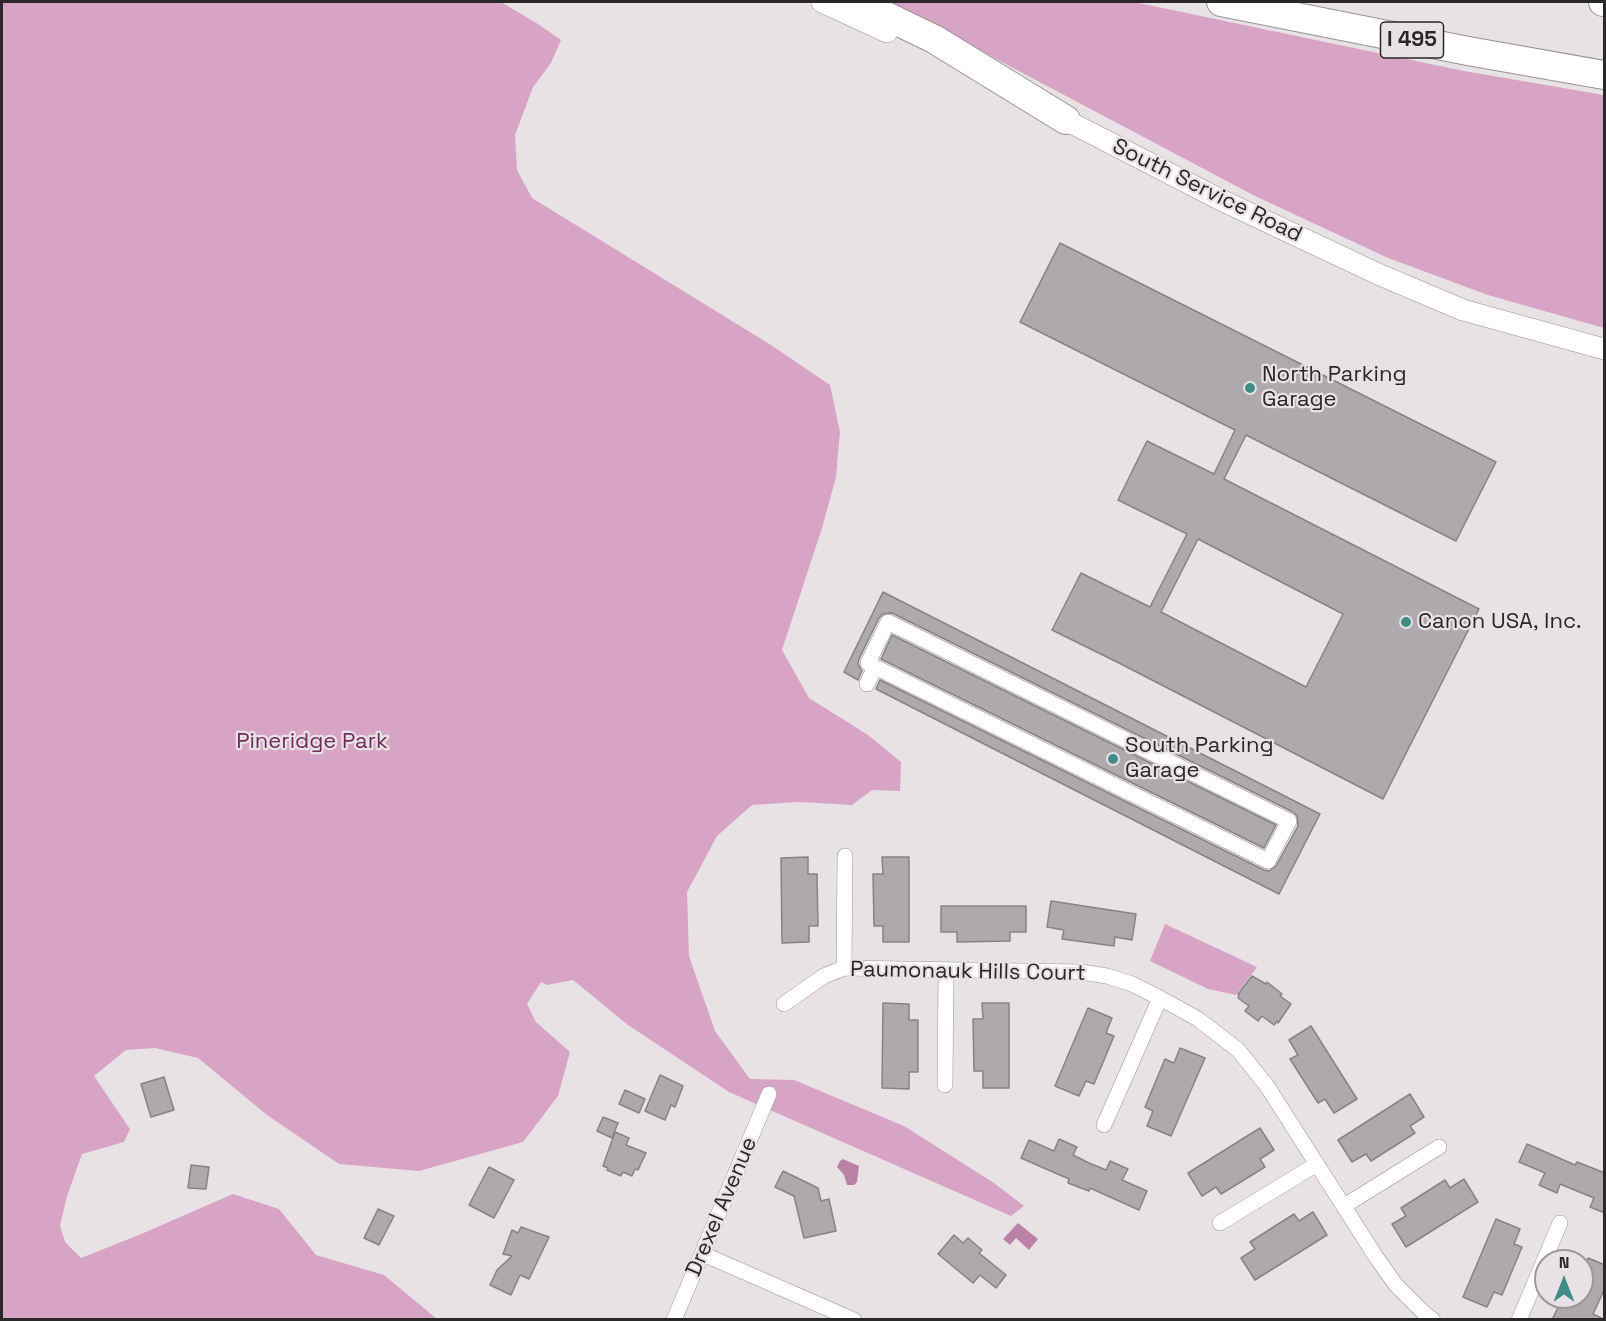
<!DOCTYPE html>
<style>
body{margin:0}
#map{position:relative;width:1606px;height:1321px;overflow:hidden;background:#e8e2e5;font-family:"Space Grotesk",sans-serif}
canvas{display:block}
.frame{position:absolute;inset:0;border:3px solid #2a2729;pointer-events:none}
.north{position:absolute;left:1534px;top:1249px;width:60px;height:60px;box-sizing:border-box;background:#e8e2e5;border:2px solid #9c979a;border-radius:50%;rotate:0deg;font-size:16px;font-weight:700;line-height:24px;text-align:center;color:#2a2729}
.north::after{content:'';display:block;margin:auto;width:21px;height:27px;background:#428a86;clip-path:polygon(50% 0,100% 100%,50% 72%,0 100%)}
</style>
<div id="map">
<canvas width="1606" height="1321"></canvas>
<div class="frame"></div>
<div class="north">N</div>
</div>
<script>
const context = document.querySelector('canvas').getContext('2d');
context.lineJoin = 'round';
function paint(path, color) {
  context.fillStyle = color;
  context.fill(path, 'evenodd');
}
function toPath(rows) {
  const path = new Path2D();
  for (const r of rows) {
    path.moveTo(r[0], r[1]);
    for (let i = 2; i < r.length; i += 2) path.lineTo(r[i], r[i + 1]);
  }
  return path;
}
function stroke(path, color, width, dash) {
  context.strokeStyle = color;
  context.lineWidth = width;
  context.lineCap = dash ? 'butt' : 'round';
  context.setLineDash(dash || []);
  context.stroke(path);
}
function write(font, color, halo, rows, align = 'center') {
  context.font = font + ' "Space Grotesk",sans-serif';
  context.lineWidth = 4.5;
  context.setLineDash([]);
  context.textBaseline = 'middle';
  context.strokeStyle = halo;
  context.fillStyle = color;
  for (const [text, x, y, turn = 0] of rows) {
    context.save();
    context.translate(x, y);
    context.rotate((+turn || 0) * Math.PI / 180);
    context.textAlign = isNaN(turn) ? turn : align;
    if (halo) context.strokeText(text, 0, 0);
    context.fillText(text, 0, 0);
    context.restore();
  }
}
paint(toPath([
 [2,2,501,2,538,24,561,40,551,63,533,87,515,135,517,170,532,198,771,345,830,385,840,432,836,477,822,528,782,650,809,698,868,735,901,762,900,791,872,790,852,805,799,802,752,805,717,836,687,892,689,956,715,1031,750,1079,794,1080,904,1126,994,1183,1024,1206,1011,1216,729,1092,628,1025,573,980,547,985,541,982,527,1004,536,1022,570,1052,558,1096,523,1142,419,1171,339,1164,267,1115,198,1058,155,1048,126,1050,94,1076,130,1129,124,1142,82,1154,67,1196,60,1226,65,1242,81,1258,139,1235,233,1194,279,1209,316,1255,384,1275,437,1319,2,1320],
 [881,2,1134,2,1464,71,1604,95,1604,328,1488,295,1388,258,1255,196,947,33],
 [1165,924,1257,967,1236,995,1208,989,1150,961]
]), '#d8a4c5');
paint(toPath([
 [843,1159,859,1166,857,1182,854,1185,847,1185,844,1175,837,1167,840,1161],
 [1018,1223,1038,1239,1029,1250,1016,1238,1010,1245,1003,1239]
]), '#bc81a7');
const building = toPath([
 [1060,243,1496,462,1456,541,1246,435,1224,479,1479,609,1383,799,1119,663,1052,630,1081,573,1150,607,1187,534,1118,500,1147,441,1214,474,1235,430,1020,322,1060,243],
 [1198,539,1343,614,1306,687,1161,612,1198,539],
 [883,592,1320,814,1279,894,876,689,880,680,1264,870,1269,871,1276,866,1298,826,1297,816,1293,812,892,613,883,614,879,618,859,659,858,664,862,671,858,680,844,672,883,592],
 [892,635,1276,825,1264,848,881,659,892,635],
 [808,857,808,874,817,874,818,926,809,926,809,942,782,943,781,858,808,857],
 [882,857,909,857,909,942,883,942,883,926,874,926,873,874,883,874,882,857],
 [1051,901,1136,914,1132,940,1115,937,1114,946,1062,939,1064,930,1047,927,1051,901],
 [941,906,1026,906,1026,932,1010,932,1010,941,957,942,957,932,941,932,941,906],
 [1252,976,1266,984,1267,982,1282,994,1280,996,1291,1004,1278,1023,1277,1021,1274,1025,1262,1016,1258,1021,1245,1011,1249,1006,1238,998,1239,995,1238,994,1252,976],
 [883,1003,909,1004,909,1020,918,1020,918,1072,909,1072,909,1089,882,1088,883,1003],
 [982,1003,1009,1003,1009,1088,983,1088,983,1071,974,1071,973,1019,983,1019,982,1003],
 [1088,1008,1112,1018,1106,1033,1114,1036,1094,1084,1086,1081,1079,1096,1055,1086,1088,1008],
 [1311,1026,1357,1099,1334,1113,1325,1099,1318,1103,1290,1059,1298,1055,1289,1040,1311,1026],
 [1180,1048,1205,1058,1171,1136,1147,1126,1153,1111,1145,1107,1165,1059,1174,1063,1180,1048],
 [660,1075,683,1086,675,1107,671,1105,665,1120,645,1111,660,1075],
 [164,1077,174,1110,151,1117,141,1084,164,1077],
 [625,1090,645,1099,639,1113,619,1104,625,1090],
 [1410,1094,1424,1117,1410,1126,1415,1133,1371,1161,1366,1154,1352,1162,1338,1140,1410,1094],
 [603,1117,618,1123,612,1138,597,1131,603,1117],
 [1260,1128,1274,1150,1260,1159,1265,1167,1221,1194,1216,1187,1202,1196,1188,1173,1260,1128],
 [615,1132,629,1138,626,1145,646,1153,638,1170,635,1169,632,1176,623,1172,621,1176,607,1170,608,1168,603,1166,615,1132],
 [1059,1139,1077,1147,1073,1155,1089,1163,1106,1170,1110,1161,1128,1169,1122,1180,1147,1191,1139,1210,1090,1188,1089,1191,1068,1183,1069,1179,1021,1158,1029,1140,1054,1151,1059,1139],
 [1527,1144,1575,1165,1577,1162,1605,1173,1605,1213,1590,1207,1594,1198,1560,1184,1557,1193,1539,1185,1545,1173,1519,1162,1527,1144],
 [191,1165,209,1167,206,1189,188,1188,191,1165],
 [489,1167,514,1180,494,1218,469,1205,489,1167],
 [783,1171,818,1188,821,1201,829,1199,836,1231,804,1238,794,1196,775,1187,783,1171],
 [1464,1179,1478,1202,1406,1247,1392,1224,1406,1216,1401,1208,1445,1180,1450,1188,1464,1179],
 [378,1209,394,1216,379,1245,364,1238,378,1209],
 [1313,1212,1327,1235,1255,1280,1241,1258,1255,1249,1250,1242,1294,1214,1299,1221,1313,1212],
 [1496,1219,1520,1229,1514,1244,1522,1247,1502,1295,1494,1292,1487,1307,1463,1297,1496,1219],
 [521,1227,549,1237,529,1279,520,1275,511,1295,490,1285,497,1270,512,1256,503,1254,512,1230,518,1233,521,1227],
 [954,1235,963,1243,968,1238,982,1250,979,1253,1006,1275,996,1288,980,1275,973,1283,938,1254,954,1235],
 [1588,1258,1605,1265,1605,1288,1593,1314,1605,1320,1552,1320,1561,1301,1573,1306,1576,1300,1582,1303,1582,1274,1588,1258]
]);
paint(building, '#aea9ac');
stroke(building, '#878285', 1.5);
const street = toPath([
 [867,684,875,667,1268,861,1289,821,888,622,868,663,875,667],
 [844,968,845,856],
 [784,1004,824,976,844,968,1081,972,1107,976,1132,984,1160,998,1198,1019,1238,1050,1267,1086,1376,1257,1396,1285,1423,1312,1433,1320],
 [945,1085,946,970],
 [1104,1125,1160,998],
 [1344,1206,1439,1147],
 [1220,1223,1317,1164],
 [703,1254,854,1320],
 [674,1320,769,1094],
 [1519,1320,1560,1223]
]);
const secondary = toPath([
 [822,2,887,32],
 [1052,113,1219,199,1378,274,1463,310,1604,349]
]);
const highway = toPath([
 [857,2,934,39,1066,120],
 [1221,2,1468,51,1604,75],
 [1603,2,1604,2]
]);
stroke(street, '#989295', 16);
stroke(secondary, '#989295', 22);
stroke(highway, '#989295', 30);
stroke(street, '#fff', 15);
stroke(secondary, '#fff', 21);
stroke(highway, '#fff', 28);
for (const [x, y, r, color] of [
 [1250,388,6,"#428a86"],
 [1406,622,6,"#428a86"],
 [1113,759,6,"#428a86"]
]) {
  const dot = new Path2D();
  dot.arc(x, y, r, 0, 2 * Math.PI);
  context.fillStyle = color;
  context.fill(dot);
  stroke(dot, '#e8e2e5', 2);
}
for (const [x, y, w] of [
 [1412,40,63]
]) {
  const box = new Path2D();
  box.roundRect(x - w / 2, y - 18, w, 36, 4.5);
  context.fillStyle = '#e8e2e5';
  context.fill(box);
  stroke(box, '#2a2729', 1.5);
}
write('bold 21px', '#2a2729', null, [
 ["I 495",1412,40]
]);
write('22px', '#2a2729', '#e8e2e5', [
 ["South Service Road",1207,191,26],
 ["Paumonauk Hills Court",968,972,1],
 ["Drexel Avenue",722,1207,-67]
]);
write('22px', '#2a2729', '#e8e2e5', [
 ["North Parking",1262,375],
 ["Garage",1262,400],
 ["Canon USA, Inc.",1418,622],
 ["South Parking",1125,746],
 ["Garage",1125,771]
], 'left');
write('22px', '#712a5c', '#e8e2e5', [
 ["Pineridge Park",312,742]
]);
</script>
